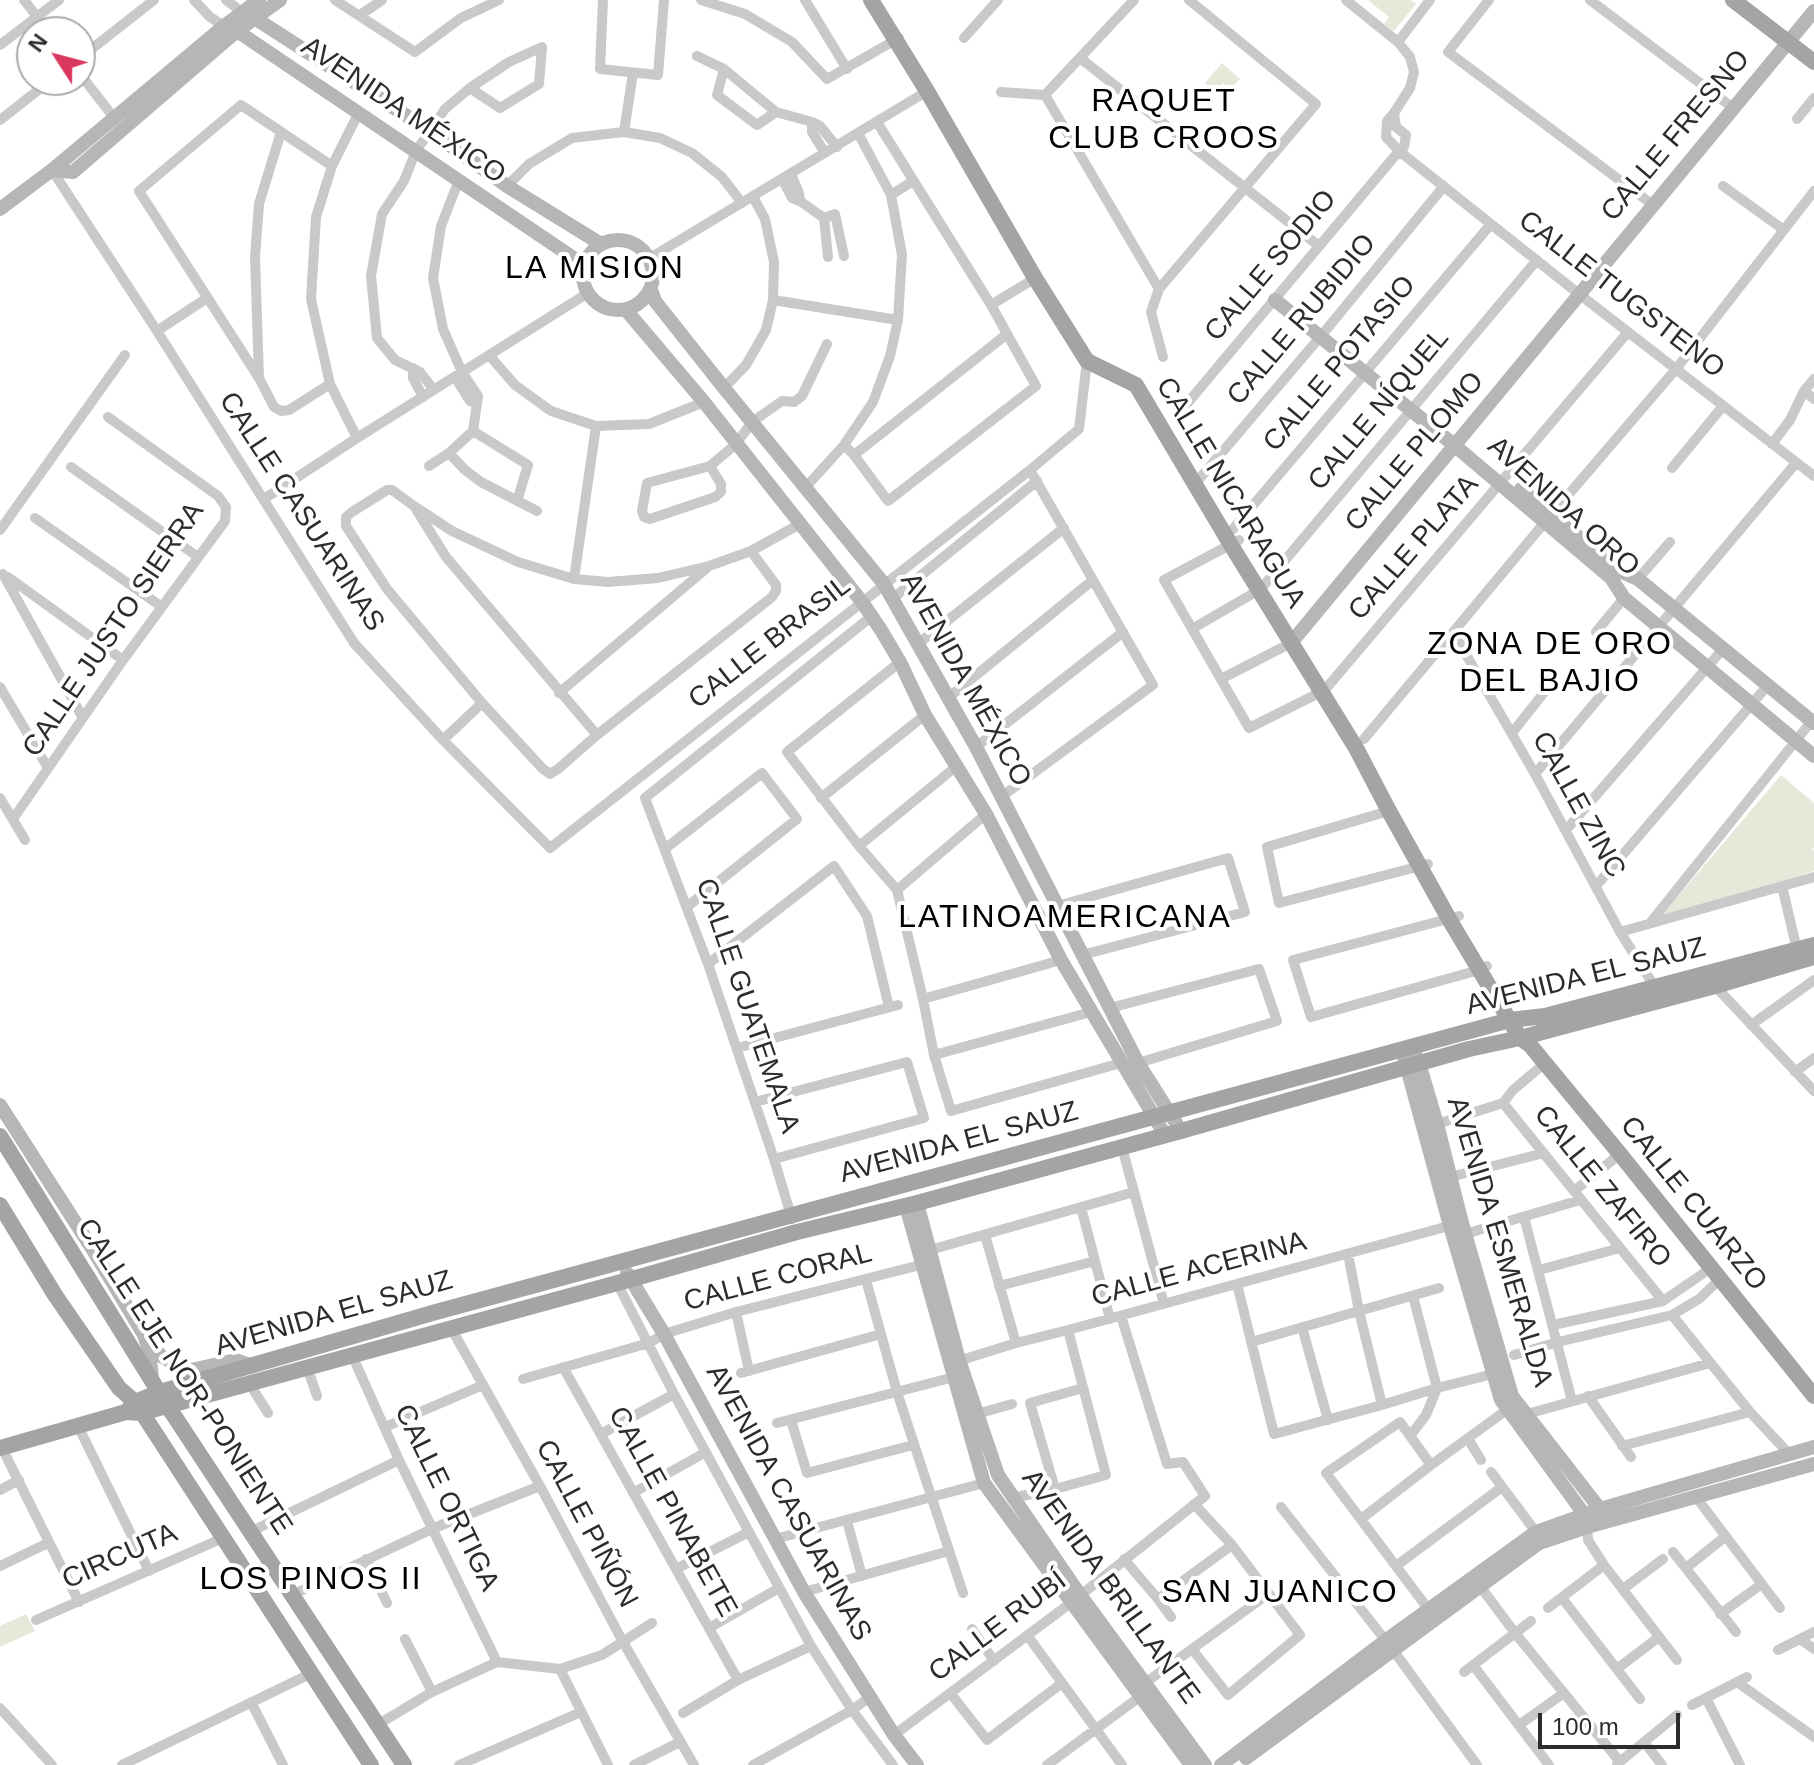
<!DOCTYPE html>
<meta charset="utf-8">
<style>
body{margin:0}
#map{position:relative;width:1814px;height:1765px;overflow:hidden;background:#fff;font-family:Helvetica,sans-serif}
canvas{display:block}
.north{position:absolute;left:16px;top:16px;width:80px;height:80px;box-sizing:border-box;background:#fff;border:2px solid #ababab;border-radius:50%;rotate:306deg;font-size:22px;font-weight:700;line-height:32px;text-align:center;color:#2c2c2c}
.north::after{content:'';display:block;margin:auto;width:28px;height:36px;background:#da375e;clip-path:polygon(50% 0,100% 100%,50% 72%,0 100%)}
.scale{position:absolute;left:1538px;top:1713px;width:142px;height:36px;box-sizing:border-box;border:4px solid #2c2c2c;border-top:0;padding-left:10px;font-size:24px;line-height:28px;white-space:nowrap;color:#2c2c2c;-webkit-text-stroke:6px #fff;paint-order:stroke}
</style>
<div id="map">
<canvas width="1814" height="1765"></canvas>
<div class="north">N</div>
<div class="scale">100 m</div>
</div>
<script>
const context = document.querySelector('canvas').getContext('2d');
context.lineJoin = 'round';
function paint(path, color) {
  context.fillStyle = color;
  context.fill(path, 'evenodd');
}
function toPath(rows) {
  const path = new Path2D();
  for (const r of rows) {
    if (r.length === 3) {
      path.moveTo(r[0] + r[2], r[1]);
      path.arc(r[0], r[1], r[2], 0, 2 * Math.PI);
      continue;
    }
    path.moveTo(r[0], r[1]);
    for (let i = 2; i < r.length; i += 2) path.lineTo(r[i], r[i + 1]);
  }
  return path;
}
function stroke(path, color, width, dash) {
  context.strokeStyle = color;
  context.lineWidth = width;
  context.lineCap = dash ? 'butt' : 'round';
  context.setLineDash(dash || []);
  context.stroke(path);
}
function write(font, color, halo, rows, align = 'center') {
  context.font = font + ' Helvetica,sans-serif';
  context.lineWidth = 8;
  context.setLineDash([]);
  context.textBaseline = 'middle';
  context.strokeStyle = halo;
  context.fillStyle = color;
  for (const [text, x, y, turn = 0] of rows) {
    context.save();
    context.translate(x, y);
    context.rotate((+turn || 0) * Math.PI / 180);
    context.textAlign = isNaN(turn) ? turn : align;
    if (halo) context.strokeText(text, 0, 0);
    context.fillText(text, 0, 0);
    context.restore();
  }
}
paint(toPath([
 [1368,0,1411,0,1416,4,1394,31,1384,24,1389,17],
 [1222,63,1240,79,1231,89,1223,83,1216,92,1205,83],
 [1781,775,1814,803,1814,847,1812,849,1814,851,1814,871,1658,920],
 [26,1614,35,1631,0,1647,0,1626]
]), '#e4e9da');
stroke(toPath([
 [24,0,49,32],
 [194,0,210,17,224,26],
 [226,0,242,12],
 [335,0,415,52,461,18,499,0],
 [603,0,600,69,658,75,664,0],
 [701,0,745,14,792,42,827,79,899,38],
 [805,0,847,69],
 [1346,0,1398,42,1410,57,1414,72,1410,88,1394,113,1387,121,1386,137,1399,151,1579,294,1814,476],
 [1489,0,1448,52,1653,205],
 [1590,0,1733,108],
 [360,15,382,0],
 [964,38,998,0],
 [1398,42,1430,0],
 [0,45,59,0],
 [697,56,724,69,776,112,812,122,820,126,837,147],
 [80,58,154,0],
 [1080,58,1319,246],
 [724,69,717,95,757,125,776,112],
 [80,74,115,119],
 [1001,92,1045,95],
 [1045,95,1159,289],
 [1045,95,1134,0],
 [1797,119,1814,98],
 [0,120,51,80],
 [812,122,812,132,825,153],
 [624,132,633,73],
 [52,170,157,331,354,643,443,740,550,848,1030,470,1079,429,1087,361],
 [791,174,799,193,800,201],
 [782,179,792,198,800,201,824,218,835,214,844,256],
 [507,186,529,164,572,138,624,132,660,138,692,153,722,177,742,203],
 [1723,186,1784,230],
 [891,195,913,181],
 [824,218,828,257],
 [650,258,929,90],
 [773,300,898,320],
 [991,305,1037,277],
 [157,331,207,298],
 [489,355,515,385,551,411,596,426,649,424,704,402],
 [1163,357,1151,312,1159,289,1316,104,1189,0],
 [413,368,413,378,423,397],
 [455,377,470,401,477,403],
 [259,378,255,257,259,204,281,132],
 [330,384,289,410,281,411,274,407,259,378,139,191,241,105,332,166],
 [724,388,746,365,766,330,773,300,774,262,765,219,753,197],
 [434,390,420,372,395,360,377,338,371,276,382,214,404,181,416,151,445,109,470,88,509,62,542,47,539,84,500,108,470,88],
 [1804,391,1814,399],
 [1180,412,1399,151,1404,147,1406,135,1396,127,1394,113],
 [473,431,528,465,517,501],
 [357,438,330,384,311,299,316,217,332,166,359,112],
 [1772,444,1790,420,1804,391,1814,379],
 [844,445,854,455,888,501,1036,386,991,305,877,122],
 [449,453,465,470,481,482,537,511],
 [854,455,1007,334],
 [429,466,449,453,473,431,478,396,462,372,443,329,433,278,441,226,459,180],
 [710,466,721,484,721,492,715,497,650,519,644,517,642,511,647,483,710,466,736,444,752,422,782,401,794,402,802,396,827,344],
 [71,467,198,557],
 [1672,468,1723,406],
 [1195,484,1326,330,1444,186],
 [805,488,844,445,873,402,890,356,898,320,902,255,891,195,858,133],
 [264,499,357,438,588,293],
 [416,509,446,557,597,735],
 [35,518,162,607],
 [0,530,125,355],
 [1225,534,1233,529,1491,224],
 [1239,540,1164,580,1249,728,1321,692,1329,685,1628,332],
 [751,551,776,585,776,591,772,597,597,735,558,769,550,774,542,768,482,703,387,589,346,526,346,517,352,512,387,490,392,490,414,506,452,531,518,562,574,579,608,582,658,578,709,566,751,551,800,524],
 [3,574,83,718],
 [8,577,123,660],
 [574,579,596,426],
 [1638,579,1670,542],
 [892,599,1037,481],
 [1192,629,1259,590,1265,584,1537,260],
 [1453,632,1535,774,1620,932,1658,992],
 [1596,632,1624,598],
 [918,644,1064,528],
 [900,662,787,752,859,846,897,890,923,999,934,1055,951,1111,1121,1063],
 [1221,679,1291,643],
 [0,687,48,768],
 [559,693,707,568],
 [948,698,1093,580],
 [1512,733,1546,690],
 [1364,739,1545,522,1676,369,1814,191],
 [443,740,482,703],
 [976,747,1123,632],
 [1535,774,1796,463],
 [1001,797,1153,685,1030,470],
 [0,798,25,840],
 [821,798,925,715],
 [1392,810,1267,847,1279,903,1428,864],
 [13,819,123,660,225,521,226,507,218,496,108,417],
 [1566,830,1723,649],
 [859,846,958,765],
 [666,848,762,773,797,819,688,906],
 [1596,886,1768,685],
 [1782,886,1797,950],
 [897,890,986,814],
 [1057,906,1228,858,1245,912,1082,955],
 [1459,916,1293,960,1311,1017,1479,970,1487,966],
 [1650,923,1814,718],
 [1620,932,1814,877],
 [708,964,834,866,867,916,889,1007],
 [1715,986,1814,1091],
 [923,999,1061,960],
 [1110,1008,1259,969,1277,1021,1138,1063],
 [1751,1025,1814,980],
 [737,1048,898,1005],
 [934,1055,1091,1012],
 [1795,1072,1814,1058],
 [755,1102,907,1062,924,1118,774,1159],
 [1503,1103,1663,1301],
 [1431,1127,1437,1124,1503,1103,1513,1090,1545,1063],
 [1122,1147,1164,1304],
 [1450,1177,1544,1153],
 [1574,1191,1620,1154],
 [1081,1207,1110,1319],
 [1524,1217,1572,1401],
 [792,1219,774,1159,708,964,645,798,872,616],
 [1465,1234,1580,1200],
 [985,1235,1016,1343],
 [930,1250,1134,1192],
 [1348,1254,1359,1311,1382,1405],
 [1539,1270,1620,1248],
 [866,1280,897,1392,963,1593],
 [616,1281,674,1394,811,1646,852,1710,893,1765],
 [1237,1284,1274,1434,1382,1405,1437,1388,1493,1374],
 [999,1286,1095,1261],
 [736,1312,749,1371],
 [1672,1315,1750,1412,1790,1455],
 [1553,1325,1663,1301,1711,1268],
 [1302,1327,1328,1420],
 [451,1328,540,1486,623,1642,694,1765],
 [1251,1342,1439,1288],
 [352,1355,399,1460,497,1662],
 [1514,1355,1558,1342,1672,1315,1699,1299,1720,1279],
 [955,1362,1016,1343,1068,1330,1456,1224],
 [307,1367,317,1396],
 [563,1367,738,1680],
 [741,1373,881,1334],
 [523,1379,649,1343,664,1334,736,1312,928,1263],
 [249,1383,268,1413],
 [1588,1396,1631,1457],
 [977,1414,1012,1404],
 [1527,1414,1710,1363],
 [791,1420,807,1473,913,1445],
 [777,1423,958,1376],
 [78,1426,149,1571],
 [385,1427,483,1385],
 [601,1434,674,1394],
 [1410,1436,1426,1415,1437,1388,1413,1296],
 [1468,1439,1481,1460],
 [1622,1446,1750,1412],
 [2,1448,79,1602],
 [1491,1472,1536,1532],
 [1055,1489,1030,1403,1083,1388],
 [0,1490,19,1480],
 [633,1493,706,1452],
 [1696,1497,1780,1608],
 [1012,1498,1055,1489,1106,1475,1068,1330],
 [1281,1507,1393,1650,1477,1765],
 [1361,1519,1431,1465,1508,1409],
 [847,1521,862,1576],
 [1587,1527,1588,1540,1604,1565,1677,1660],
 [252,1531,399,1460],
 [775,1539,984,1483],
 [1673,1552,1736,1632],
 [366,1559,387,1603],
 [1124,1559,1158,1599,1171,1617],
 [0,1566,48,1543],
 [1396,1566,1502,1487],
 [1686,1568,1726,1536],
 [676,1569,749,1532],
 [1477,1582,1515,1633,1620,1762],
 [1623,1589,1663,1559],
 [804,1592,949,1551],
 [292,1595,434,1528,540,1486],
 [1562,1598,1640,1699],
 [1158,1599,1232,1545],
 [1548,1608,1604,1565],
 [1429,1610,1326,1473,1400,1422,1431,1465],
 [1720,1614,1762,1584],
 [36,1620,223,1538],
 [709,1628,779,1588],
 [972,1629,994,1661],
 [1027,1635,1122,1765],
 [405,1639,432,1692],
 [1800,1639,1814,1649],
 [1192,1649,1228,1695,1300,1635,1232,1545,1194,1504],
 [1778,1650,1814,1632],
 [1473,1665,1549,1765],
 [1618,1668,1659,1637],
 [560,1669,608,1765],
 [1464,1672,1531,1621],
 [1737,1682,1814,1737],
 [1145,1683,1268,1594],
 [951,1694,987,1740,1062,1683],
 [1706,1698,1740,1765],
 [251,1702,283,1765],
 [1692,1705,1747,1677],
 [0,1708,52,1765],
 [683,1713,738,1680,811,1646],
 [377,1725,432,1692,497,1662,560,1669,602,1655,652,1623],
 [1519,1725,1564,1693],
 [894,1735,1072,1602,1205,1496,1183,1462,1167,1464,1121,1316],
 [1645,1743,1662,1765],
 [1617,1764,1677,1715],
 [122,1765,312,1673],
 [459,1765,581,1712],
 [634,1765,680,1742],
 [753,1765,852,1710,870,1697],
 [1047,1765,1141,1696]
]), '#c9c9c9', 10);
stroke(toPath([
 [242,12,253,17,430,131,507,186,601,244],
 [224,26,237,31,584,265],
 [52,170,73,172,237,31,280,0],
 [0,209,52,170,224,26,259,0],
 [618,275,35],
 [651,290,655,301,724,388,884,584,976,747,1138,1063,1181,1131],
 [1275,300,1454,445,1611,578,1624,598,1814,756],
 [626,310,704,402,862,602,881,630,900,662,925,715,986,814,1061,960,1165,1135],
 [1521,489,1618,570,1638,579,1814,723],
 [1291,643,1814,11],
 [1412,1047,1419,1063,1437,1124,1462,1223,1512,1396,1600,1509,1601,1515],
 [1404,1057,1450,1226,1501,1400,1584,1514,1586,1520],
 [0,1105,93,1250,144,1335,149,1350,152,1378],
 [917,1203,959,1360,998,1475,1080,1595,1205,1765],
 [906,1206,984,1483,1191,1765],
 [627,1273,664,1334,804,1592,894,1735,917,1765],
 [148,1340,161,1356,175,1364,191,1370,236,1360,250,1365],
 [1246,1758,1539,1543,1587,1527,1814,1464],
 [1221,1765,1385,1641,1536,1532,1600,1509,1814,1447]
]), '#b6b6b6', 14);
stroke(toPath([
 [871,0,927,91,1035,278,1087,361,1136,385,1231,545,1356,748,1389,811,1449,919,1520,1038,1530,1045,1620,1154,1814,1396],
 [1733,0,1814,62],
 [0,1136,167,1405,404,1765],
 [0,1205,55,1295,119,1388,135,1402,371,1765],
 [126,1412,135,1402,160,1392,436,1312,1510,1020,1545,1016,1814,945],
 [0,1448,126,1412,141,1413,632,1279,797,1232,917,1203,1181,1131,1469,1049,1520,1038,1715,986,1814,957]
]), '#a4a4a4', 16);
write('28px', '#2c2c2c', '#fff', [
 ["AVENIDA MÉXICO",403,111,34],
 ["CALLE FRESNO",1676,136,-50],
 ["CALLE SODIO",1271,266,-50],
 ["CALLE TUGSTENO",1621,295,38],
 ["CALLE RUBIDIO",1302,320,-50],
 ["CALLE POTASIO",1340,364,-50],
 ["CALLE NÍQUEL",1379,410,-50],
 ["CALLE PLOMO",1415,452,-50],
 ["CALLE NICARAGUA",1230,493,59],
 ["AVENIDA ORO",1563,507,42],
 ["CALLE CASUARINAS",301,512,57],
 ["CALLE PLATA",1414,548,-49],
 ["CALLE JUSTO SIERRA",114,630,-56],
 ["CALLE BRASIL",770,643,-38],
 ["AVENIDA MÉXICO",965,680,61],
 ["CALLE ZINC",1578,805,61],
 ["AVENIDA EL SAUZ",1586,977,-14],
 ["CALLE GUATEMALA",747,1006,71],
 ["AVENIDA EL SAUZ",959,1143,-15],
 ["CALLE ZAFIRO",1602,1187,51],
 ["CALLE CUARZO",1693,1204,51],
 ["AVENIDA ESMERALDA",1499,1242,73],
 ["CALLE ACERINA",1199,1270,-15],
 ["CALLE CORAL",778,1278,-15],
 ["AVENIDA EL SAUZ",334,1314,-16],
 ["CALLE EJE NOR-PONIENTE",184,1377,57],
 ["CALLE ORTIGA",446,1498,64],
 ["AVENIDA CASUARINAS",788,1503,61],
 ["CALLE PINABETE",672,1512,61],
 ["CALLE PIÑÓN",586,1524,62],
 ["CIRCUTA",120,1557,-24],
 ["AVENIDA BRILLANTE",1110,1587,54],
 ["CALLE RUBÍ",998,1627,-37]
]);
context.letterSpacing = '2px';
write('32px', '#000', '#fff', [
 ["RAQUET",1164,102],
 ["CLUB CROOS",1164,139],
 ["LA MISION",595,269],
 ["ZONA DE ORO",1550,645],
 ["DEL BAJIO",1550,682],
 ["LATINOAMERICANA",1065,918],
 ["LOS PINOS II",311,1580],
 ["SAN JUANICO",1280,1593]
]);
context.letterSpacing = '0px';
</script>
